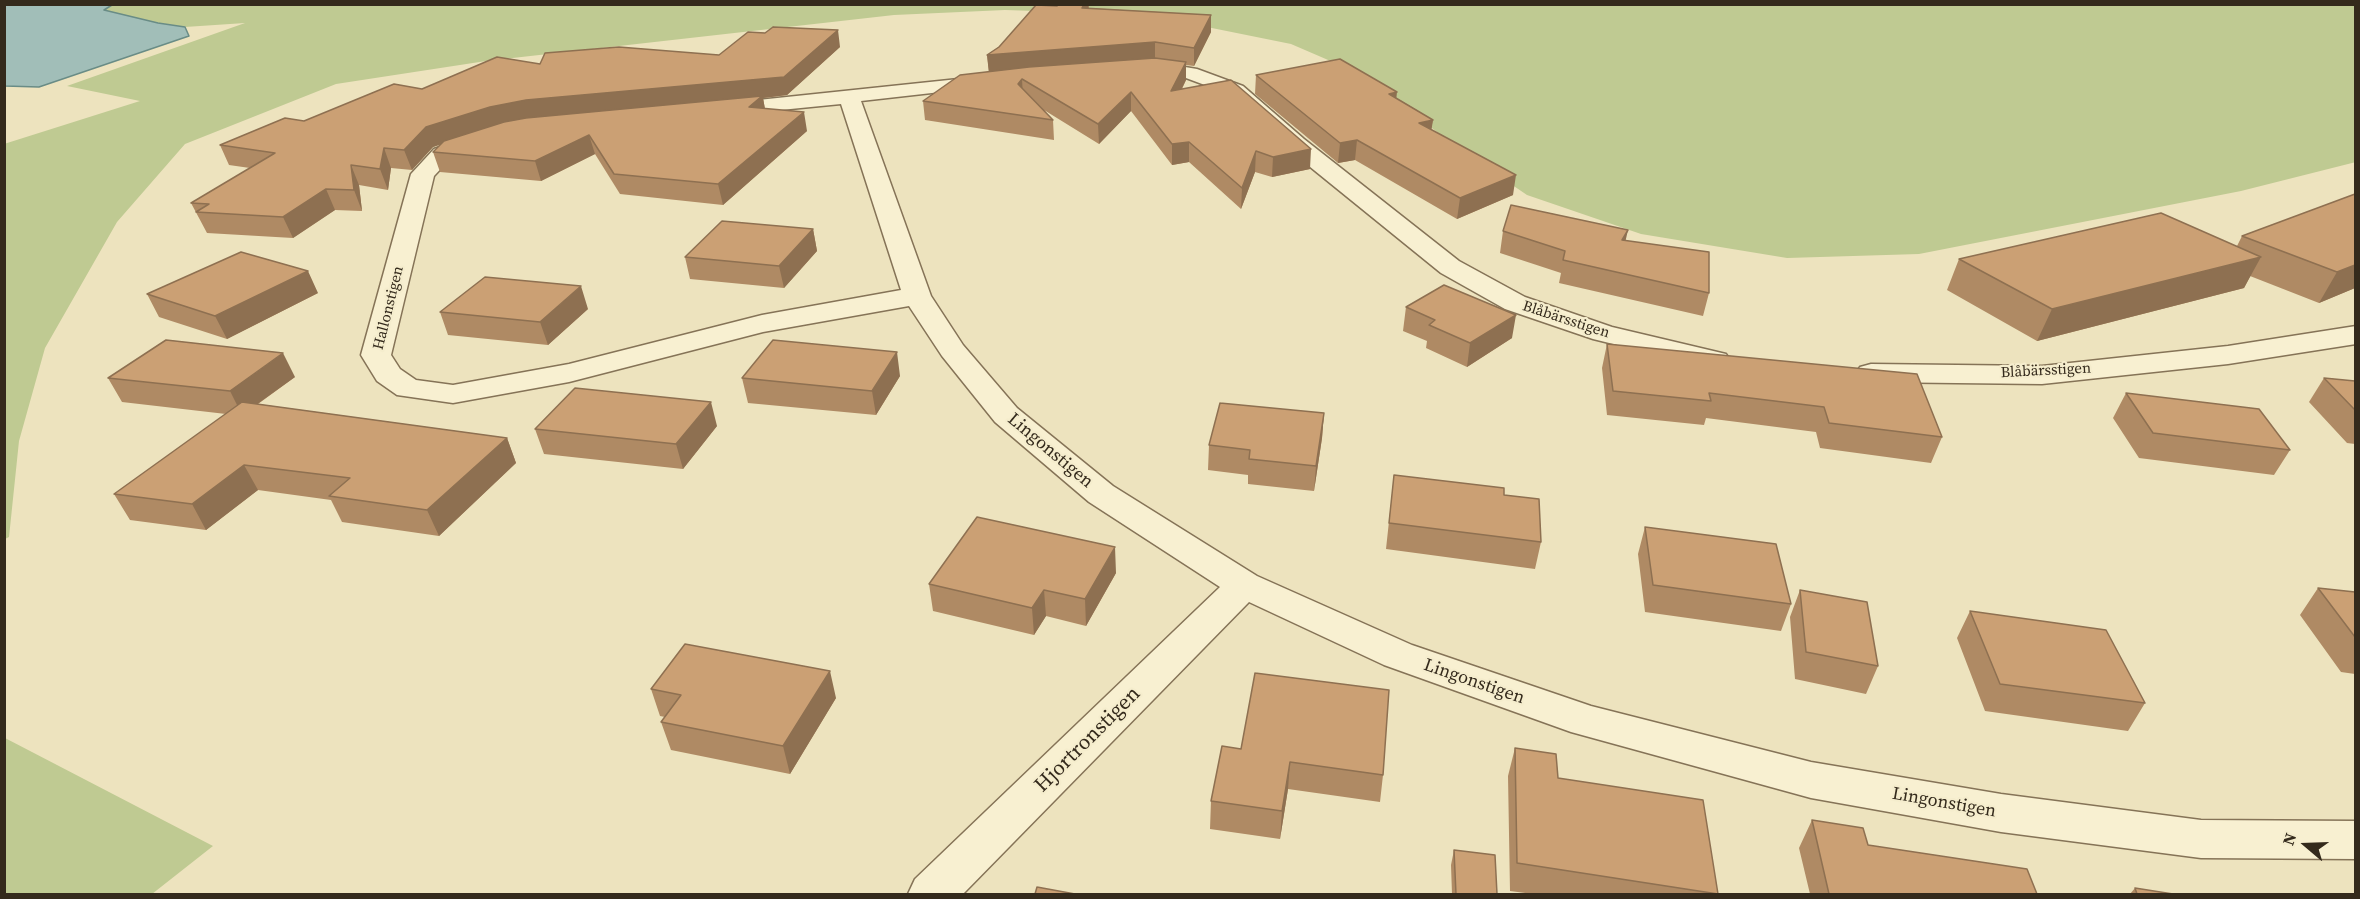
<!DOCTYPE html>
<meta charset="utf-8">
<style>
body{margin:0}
#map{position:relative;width:2360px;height:899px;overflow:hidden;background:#ede3be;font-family:"Source Serif 4",serif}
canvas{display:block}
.frame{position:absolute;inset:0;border:6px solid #342a1c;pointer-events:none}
.north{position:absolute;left:2276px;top:815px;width:60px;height:60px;-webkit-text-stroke:4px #f5edcd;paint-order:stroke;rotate:289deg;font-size:16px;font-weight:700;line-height:24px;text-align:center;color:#342a1c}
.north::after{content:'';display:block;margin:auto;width:21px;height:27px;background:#342a1c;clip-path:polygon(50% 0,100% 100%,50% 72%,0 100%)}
</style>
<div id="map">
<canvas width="2360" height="899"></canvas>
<div class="frame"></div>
<div class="north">N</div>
</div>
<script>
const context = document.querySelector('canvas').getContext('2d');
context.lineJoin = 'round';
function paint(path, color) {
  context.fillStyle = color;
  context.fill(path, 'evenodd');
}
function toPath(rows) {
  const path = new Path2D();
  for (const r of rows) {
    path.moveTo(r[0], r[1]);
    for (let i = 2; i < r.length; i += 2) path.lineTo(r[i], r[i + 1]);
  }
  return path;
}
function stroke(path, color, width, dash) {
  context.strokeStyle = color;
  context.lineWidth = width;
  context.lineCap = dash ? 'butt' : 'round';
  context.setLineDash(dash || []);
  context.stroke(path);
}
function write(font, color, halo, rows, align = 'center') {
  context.font = font + ' "Source Serif 4",serif';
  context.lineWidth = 4.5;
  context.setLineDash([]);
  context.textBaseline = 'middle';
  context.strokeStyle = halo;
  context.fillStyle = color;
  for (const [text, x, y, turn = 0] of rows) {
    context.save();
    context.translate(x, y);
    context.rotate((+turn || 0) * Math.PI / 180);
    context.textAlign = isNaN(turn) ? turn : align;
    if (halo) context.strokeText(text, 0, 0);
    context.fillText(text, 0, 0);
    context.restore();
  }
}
paint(toPath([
 [112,5,2355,5,2356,162,2241,191,1919,254,1787,258,1641,234,1527,195,1471,157,1356,72,1291,44,1197,25,1127,14,1005,10,894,15,486,61,336,84,185,144,117,222,45,348,19,441,9,537,5,539,4,144,140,101,67,86,245,23,185,27,158,23,103,10],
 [5,738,213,846,152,894,5,894]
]), '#bfca92');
const water = toPath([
 [5,4,112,5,104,10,158,23,185,27,189,36,39,87,5,86,5,4]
]);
paint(water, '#a1beb8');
stroke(water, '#698c86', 1.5);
const street = toPath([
 [1155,62,1197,69,1243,86,1304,139,1459,261,1525,297,1612,327,1726,354,1730,360,1726,366,1715,369,1593,339,1505,309,1441,273,1288,149,1229,94,1186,78,1155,74,1141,76,1134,74,1131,70,1134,66,1155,62],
 [987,76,994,78,997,82,994,86,861,101,931,296,963,345,1017,408,1113,486,1257,576,1412,645,1591,706,1811,762,2001,794,2201,820,2356,821,2356,859,2201,858,2001,832,1811,798,1571,732,1384,665,1249,602,963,894,908,894,915,879,1220,587,1089,502,995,422,942,356,909,306,763,332,569,382,453,403,397,395,377,381,361,355,411,174,434,149,476,135,484,137,487,142,484,147,450,159,434,176,391,355,400,369,416,380,453,385,569,364,762,315,901,290,841,104,720,116,713,114,709,110,713,106,720,104,987,76],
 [2356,326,2356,344,2228,364,2042,384,1871,382,1860,379,1856,373,1860,367,1871,364,2042,366,2228,346,2356,326]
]);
stroke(street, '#857357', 3);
paint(street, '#f8f0d1');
paint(toPath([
 [1059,4,1089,4,1089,8,1211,15,1211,32,1194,66,1186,65,1186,80,1182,89,1310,169,1272,177,1255,172,1241,209,1189,162,1172,165,1131,111,1099,144,1044,110,1053,120,1054,140,925,120,923,101,989,71,987,55],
 [840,47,787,95,763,98,765,109,807,131,723,205,620,194,595,154,541,181,440,172,433,152,441,144,433,147,412,170,391,168,388,190,359,185,362,211,335,210,293,238,207,233,191,203,250,168,229,165,220,145,422,89,540,64,719,55],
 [1256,75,1397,98,1433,120,1431,129,1513,195,1457,219,1355,160,1338,163,1255,94],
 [2355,194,2355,288,2319,303,2250,276,2244,288,2037,341,1947,290,1959,259,2237,246,2242,236],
 [813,229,817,251,784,288,690,279,685,257],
 [1503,231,1626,240,1709,293,1703,316,1559,283,1561,273,1500,253],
 [318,293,227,339,159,317,147,294],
 [1406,307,1512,338,1467,367,1426,348,1427,341,1403,331],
 [588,309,548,345,448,335,440,312],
 [1607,344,1942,437,1931,463,1820,448,1816,432,1706,418,1704,425,1607,415,1602,368],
 [900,376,876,415,748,403,742,378],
 [295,377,258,404,507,438,516,463,439,536,342,522,331,500,258,490,206,530,130,520,114,494,226,414,122,402,108,378],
 [2324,378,2355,381,2355,444,2347,443,2309,402],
 [2126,393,2290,450,2274,475,2139,458,2113,418],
 [1324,413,1322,438,1314,491,1248,484,1248,475,1208,470,1209,445],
 [717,426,683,469,544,454,535,429],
 [1394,475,1504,495,1541,542,1535,569,1386,549],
 [1645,527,1791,604,1781,631,1645,612,1638,554],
 [1116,573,1086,626,1046,616,1034,635,933,611,929,584],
 [2318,588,2355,592,2355,674,2341,672,2300,615],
 [1800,590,1878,666,1866,694,1795,679,1790,617],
 [1970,611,2145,703,2128,731,1985,711,1957,638],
 [651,689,836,698,790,774,671,750,661,722,665,717,660,716],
 [1222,746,1383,775,1380,802,1288,789,1280,839,1210,829,1211,801],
 [1515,748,1718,894,1533,894,1510,891,1508,776],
 [1812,820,1868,845,2037,894,1810,894,1799,848],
 [1454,850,1497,894,1452,894,1451,865],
 [2135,888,2173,894,2130,894]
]), '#af8a64');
paint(toPath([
 [1084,4,1088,4,1089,16,1082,8],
 [1211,15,1211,32,1194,66,1194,48],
 [838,30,840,47,787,95,763,98,766,115,497,126,433,147,412,170,404,150,426,127,490,107],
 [1155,42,1155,60,989,74,987,55],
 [1186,62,1186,80,1171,110,1171,91],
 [1022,79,1023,98,1018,84],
 [1131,92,1131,111,1099,144,1098,124],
 [1397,92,1395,111,1389,94],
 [804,112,807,131,723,205,718,184],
 [1433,120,1430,139,1419,123],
 [589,135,595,154,541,181,535,161],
 [1357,140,1355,160,1338,163,1340,143],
 [1189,142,1189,162,1172,165,1172,144],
 [384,148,391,168,388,190,380,169],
 [1311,149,1310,169,1272,177,1273,157],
 [1256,151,1255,172,1241,209,1242,188],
 [351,165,359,185,362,211,354,190],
 [1516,175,1513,195,1457,219,1460,198],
 [326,189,335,210,293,238,283,217],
 [813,229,817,251,784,288,779,266],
 [1628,230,1623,252,1622,240],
 [2261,257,2244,288,2037,341,2052,309],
 [2355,265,2355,288,2319,303,2337,272],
 [308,271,318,293,227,339,215,316],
 [581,286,588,309,548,345,540,322],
 [1516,315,1512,338,1467,367,1470,343],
 [897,352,900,376,876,415,872,391],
 [283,353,295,377,242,415,230,391],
 [711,402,717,426,683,469,676,444],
 [1324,413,1322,438,1314,491,1316,466],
 [507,438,516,463,439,536,427,510],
 [244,465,258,490,206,530,192,504],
 [1115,547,1116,573,1086,626,1085,599],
 [1044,590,1046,616,1034,635,1032,608],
 [830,671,836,698,790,774,783,746],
 [1290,762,1288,789,1280,839,1282,811]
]), '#8e7051');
const building = toPath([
 [1059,4,1084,4,1082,8,1211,15,1194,48,1155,42,987,55,999,47,1036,5,1057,6,1059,4],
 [773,27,838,30,784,77,526,100,490,107,426,127,404,150,384,148,380,169,351,165,354,190,326,189,283,217,196,212,209,204,191,203,275,153,220,145,285,118,304,121,394,84,422,89,497,57,540,64,545,53,619,47,719,55,748,32,765,33,773,27],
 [1155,58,1186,62,1171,91,1231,80,1311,149,1273,157,1256,151,1242,188,1189,142,1172,144,1131,92,1098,124,1022,79,1018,84,1053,120,923,101,960,75,1029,67,1155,58],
 [1340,59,1397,92,1389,94,1433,120,1419,123,1516,175,1460,198,1357,140,1340,143,1256,75,1340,59],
 [762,96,749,107,804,112,718,184,614,174,589,135,535,161,433,152,444,141,504,122,526,118,762,96],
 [2355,194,2355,265,2337,272,2242,236,2355,194],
 [1511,205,1628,230,1622,240,1709,252,1709,293,1563,260,1565,251,1503,231,1511,205],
 [2161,213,2261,257,2052,309,1959,259,2161,213],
 [722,221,813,229,779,266,685,257,722,221],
 [241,252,308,271,215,316,147,294,241,252],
 [485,277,581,286,540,322,440,312,485,277],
 [1444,285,1516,315,1470,343,1429,325,1435,320,1406,307,1444,285],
 [166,340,283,353,230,391,108,378,166,340],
 [773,340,897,352,872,391,742,378,773,340],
 [1607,344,1917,374,1942,437,1829,423,1824,407,1709,393,1711,401,1613,391,1607,344],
 [2324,378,2355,381,2355,410,2324,378],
 [575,388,711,402,676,444,535,429,575,388],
 [2126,393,2259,409,2290,450,2153,433,2126,393],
 [242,402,507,438,427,510,329,496,350,478,244,465,192,504,114,494,242,402],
 [1220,403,1324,413,1316,466,1249,459,1250,450,1209,445,1220,403],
 [1394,475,1504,488,1504,495,1539,499,1541,542,1389,523,1394,475],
 [977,517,1115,547,1085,599,1044,590,1032,608,929,584,977,517],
 [1645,527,1776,544,1791,604,1653,585,1645,527],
 [2318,588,2355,592,2355,637,2318,588],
 [1800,590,1867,602,1878,666,1806,652,1800,590],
 [1970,611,2106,630,2145,703,2000,684,1970,611],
 [685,644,830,671,783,746,661,722,681,695,651,689,685,644],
 [1255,673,1389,690,1383,775,1290,762,1282,811,1211,801,1222,746,1241,749,1255,673],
 [1515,748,1556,754,1558,778,1703,800,1718,894,1517,863,1515,748],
 [1812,820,1863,828,1868,845,2027,869,2037,894,1829,894,1812,820],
 [1454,850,1495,855,1497,894,1456,894,1454,850],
 [1037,887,1075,894,1035,894,1037,887],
 [2135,888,2173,894,2137,894,2135,888]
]);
paint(building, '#cba074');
stroke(building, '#8e7051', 1.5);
write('15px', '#342a1c', '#f5edcd', [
 ["Hallonstigen",389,308,-76],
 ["Blåbärsstigen",1566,320,18],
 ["Blåbärsstigen",2046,371,-3]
]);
write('18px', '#342a1c', '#f5edcd', [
 ["Lingonstigen",1050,451,40],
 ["Lingonstigen",1474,682,19],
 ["Lingonstigen",1944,803,10]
]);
write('21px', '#342a1c', '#f5edcd', [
 ["Hjortronstigen",1088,740,-45]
]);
</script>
